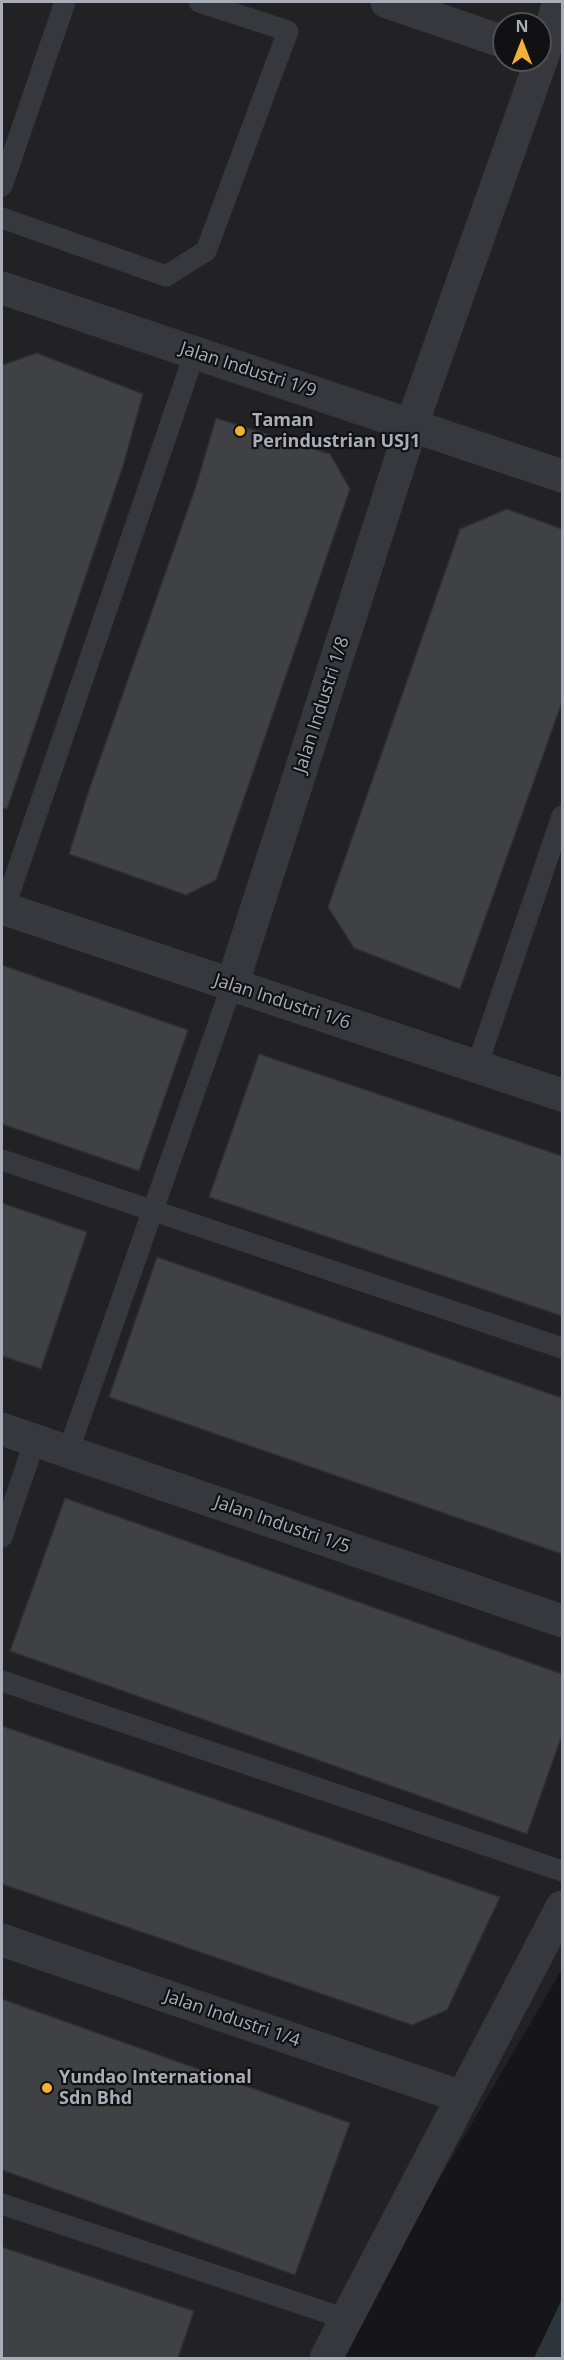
<!DOCTYPE html>
<style>
body{margin:0}
#map{position:relative;width:564px;height:2360px;overflow:hidden;background:#161618;font-family:"Open Sans",sans-serif}
canvas{display:block}
.frame{position:absolute;inset:0;border:3px solid #a8adb8;pointer-events:none}
.north{position:absolute;left:492px;top:12px;width:60px;height:60px;box-sizing:border-box;background:#111113;border:2px solid #4d4f55;border-radius:50%;rotate:0deg;font-size:16px;font-weight:700;line-height:24px;text-align:center;color:#a8adb8}
.north::after{content:'';display:block;margin:auto;width:21px;height:27px;background:#f2b134;clip-path:polygon(50% 0,100% 100%,50% 72%,0 100%)}
</style>
<div id="map">
<canvas width="564" height="2360"></canvas>
<div class="frame"></div>
<div class="north">N</div>
</div>
<script>
const context = document.querySelector('canvas').getContext('2d');
context.lineJoin = 'round';
function paint(path, color) {
  context.fillStyle = color;
  context.fill(path, 'evenodd');
}
function toPath(rows) {
  const path = new Path2D();
  for (const r of rows) {
    path.moveTo(r[0], r[1]);
    for (let i = 2; i < r.length; i += 2) path.lineTo(r[i], r[i + 1]);
  }
  return path;
}
function stroke(path, color, width, dash) {
  context.strokeStyle = color;
  context.lineWidth = width;
  context.lineCap = dash ? 'butt' : 'round';
  context.setLineDash(dash || []);
  context.stroke(path);
}
function write(font, color, halo, rows, align = 'center') {
  context.font = font + ' "Open Sans",sans-serif';
  context.lineWidth = 4.5;
  context.setLineDash([]);
  context.textBaseline = 'middle';
  context.strokeStyle = halo;
  context.fillStyle = color;
  for (const [text, x, y, turn = 0] of rows) {
    context.save();
    context.translate(x, y);
    context.rotate((+turn || 0) * Math.PI / 180);
    context.textAlign = isNaN(turn) ? turn : align;
    if (halo) context.strokeText(text, 0, 0);
    context.fillText(text, 0, 0);
    context.restore();
  }
}
paint(toPath([
 [2,2,562,2,562,1969,335,2358,2,2358],
 [504,24,540,24,540,60,504,60]
]), '#222225');
paint(toPath([
 [562,2299,562,2358,534,2358]
]), '#2c353c');
const building = toPath([
 [37,353,143,394,123,466,7,809,2,808,2,365,37,353],
 [216,418,330,454,350,489,216,880,186,895,69,854,89,790,196,486,216,418],
 [507,509,562,529,562,702,460,989,354,948,328,907,460,529,507,509],
 [2,965,188,1030,139,1171,2,1124,2,965],
 [259,1054,562,1156,562,1316,209,1197,259,1054],
 [2,1203,87,1232,41,1369,2,1356,2,1203],
 [157,1257,562,1398,562,1554,109,1397,157,1257],
 [65,1498,562,1674,562,1735,527,1834,10,1651,65,1498],
 [2,1726,500,1897,447,2010,412,2025,2,1884,2,1726],
 [2,1999,350,2123,295,2275,2,2170,2,1999],
 [2,2247,194,2311,178,2358,2,2358,2,2247]
]);
paint(building, '#404145');
stroke(building, '#303034', 1.5);
stroke(toPath([
 [2,186,65,2],
 [2,218,166,276,206,251,288,31,199,2],
 [4,909,195,352],
 [477,1066,562,816],
 [2,1160,562,1348],
 [68,1452,232,985],
 [2,1537,35,1440],
 [2,1681,562,1871],
 [2,2204,346,2319]
]), '#37383d', 21);
stroke(toPath([
 [387,2,504,42],
 [2,288,562,476],
 [2,908,562,1095],
 [232,985,412,424,543,55,559,2],
 [2,1429,562,1621],
 [2,1940,462,2097],
 [326,2358,562,1907]
]), '#37383d', 33);
for (const [x, y, r, color] of [
 [240,431,6,"#f2b134"],
 [47,2088,6,"#f2b134"]
]) {
  const dot = new Path2D();
  dot.arc(x, y, r, 0, 2 * Math.PI);
  context.fillStyle = color;
  context.fill(dot);
  stroke(dot, '#111113', 2);
}
write('18px', '#a8adb8', '#111113', [
 ["Jalan Industri 1/9",248,370,18],
 ["Jalan Industri 1/8",322,705,-72],
 ["Jalan Industri 1/6",282,1002,18],
 ["Jalan Industri 1/5",282,1525,19],
 ["Jalan Industri 1/4",232,2019,19]
]);
write('bold 18px', '#a8adb8', '#111113', [
 ["Taman",252,421],
 ["Perindustrian USJ1",252,442],
 ["Yundao International",59,2078],
 ["Sdn Bhd",59,2099]
], 'left');
</script>
